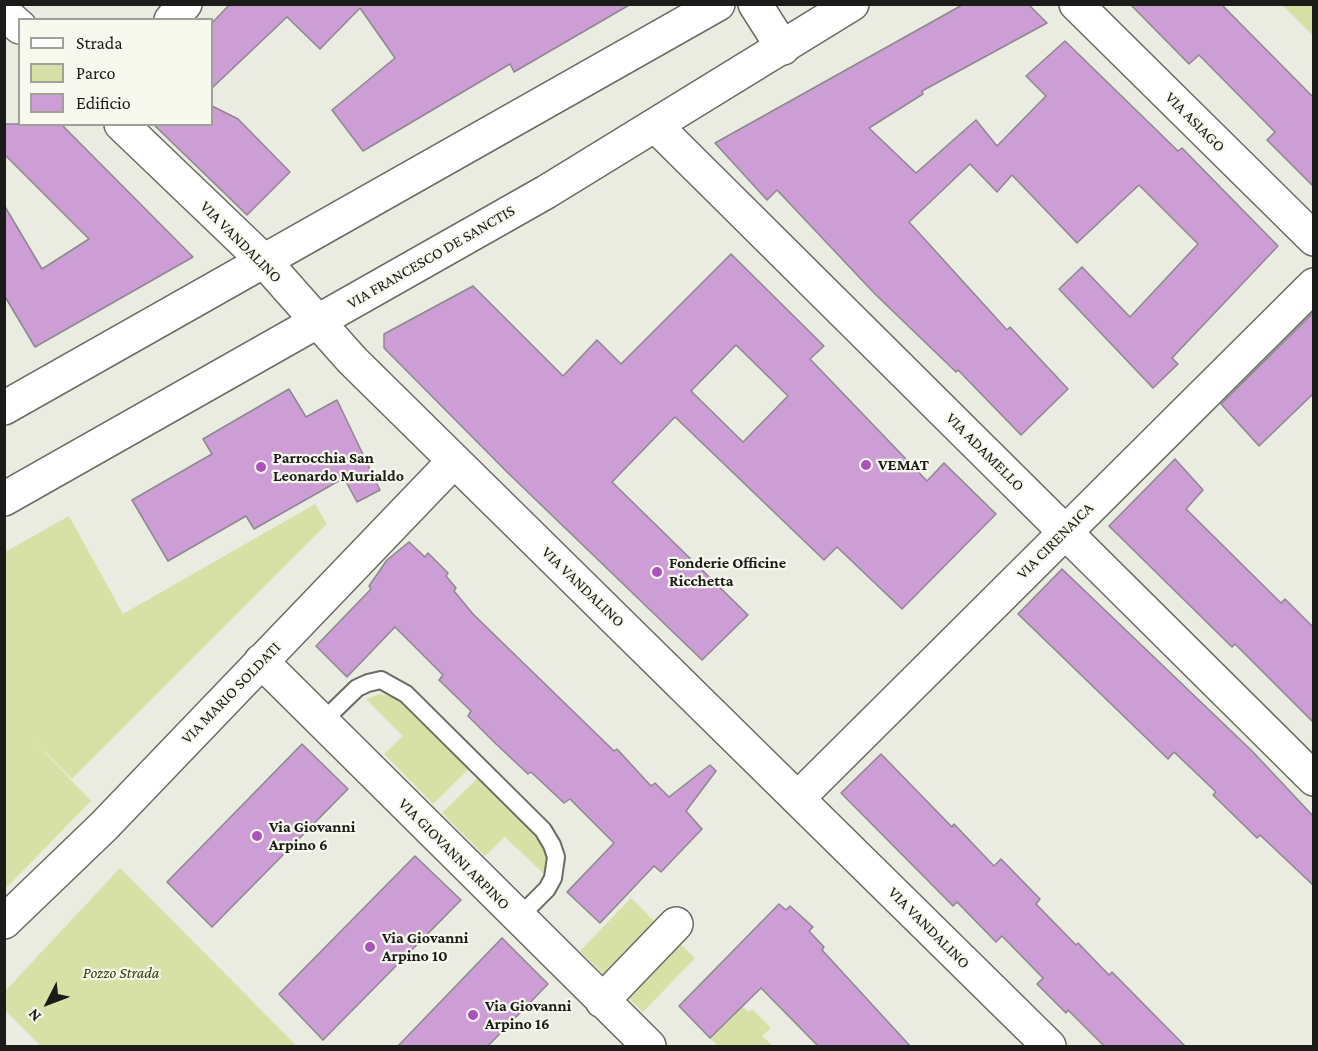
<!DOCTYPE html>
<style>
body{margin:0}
#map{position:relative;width:1318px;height:1051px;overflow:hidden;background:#eaece2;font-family:"Crimson Pro",serif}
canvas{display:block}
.frame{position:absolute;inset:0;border:6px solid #1b1c19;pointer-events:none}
.legend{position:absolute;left:18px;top:18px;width:195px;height:108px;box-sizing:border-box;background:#f7f9ef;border:2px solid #9fa199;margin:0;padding:8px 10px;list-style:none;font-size:18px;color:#1b1c19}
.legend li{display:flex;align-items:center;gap:12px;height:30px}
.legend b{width:30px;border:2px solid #9fa199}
.north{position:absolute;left:18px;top:973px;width:60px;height:60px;-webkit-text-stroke:4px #f7f9ef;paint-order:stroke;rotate:228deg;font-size:16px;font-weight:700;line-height:24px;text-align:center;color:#1b1c19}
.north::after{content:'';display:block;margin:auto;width:21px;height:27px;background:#1b1c19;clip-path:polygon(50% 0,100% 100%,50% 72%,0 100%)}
</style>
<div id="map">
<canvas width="1318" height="1051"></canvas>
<div class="frame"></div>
<ul class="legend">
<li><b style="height:8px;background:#fff"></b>Strada</li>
<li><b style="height:16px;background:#d7e1a5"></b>Parco</li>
<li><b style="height:16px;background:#cc9ed5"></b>Edificio</li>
</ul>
<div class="north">N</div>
</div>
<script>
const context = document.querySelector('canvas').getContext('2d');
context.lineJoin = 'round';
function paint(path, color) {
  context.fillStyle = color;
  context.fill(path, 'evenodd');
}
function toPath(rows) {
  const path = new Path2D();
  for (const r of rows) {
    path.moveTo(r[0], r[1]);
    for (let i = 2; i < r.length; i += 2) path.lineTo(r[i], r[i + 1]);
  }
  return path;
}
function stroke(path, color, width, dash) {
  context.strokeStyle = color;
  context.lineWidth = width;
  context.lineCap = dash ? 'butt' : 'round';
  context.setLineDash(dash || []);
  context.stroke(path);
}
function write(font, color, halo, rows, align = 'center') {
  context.font = font + ' "Crimson Pro",serif';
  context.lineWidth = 4.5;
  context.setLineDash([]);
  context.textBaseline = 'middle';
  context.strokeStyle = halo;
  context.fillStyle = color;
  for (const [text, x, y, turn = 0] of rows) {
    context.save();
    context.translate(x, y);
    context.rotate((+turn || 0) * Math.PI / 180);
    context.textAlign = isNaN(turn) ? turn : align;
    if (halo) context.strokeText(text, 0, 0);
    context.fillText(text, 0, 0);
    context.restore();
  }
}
paint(toPath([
 [1282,5,1313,5,1313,36],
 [315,504,327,524,72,779,30,737,91,801,5,889,5,552,69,516,123,614],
 [380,694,401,698,472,766,433,804,384,754,403,736,366,699],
 [481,775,545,843,547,870,545,875,505,837,485,856,442,813],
 [120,868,297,1046,41,1046,5,1010,5,991],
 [631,898,659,926,608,978,580,951],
 [675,939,695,958,643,1012,624,994],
 [742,1006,749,1012,752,1009,771,1028,762,1036,773,1046,718,1046,710,1038]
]), '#d7e1a5');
const building = toPath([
 [230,4,631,4,514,72,510,64,363,151,332,110,395,58,360,8,320,49,287,17,212,88,212,23,230,4],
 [964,4,1028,4,1047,23,922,91,923,94,869,128,916,173,976,120,997,146,1046,96,1026,76,1065,41,1178,151,1182,148,1278,246,1172,358,1178,364,1153,388,1059,289,1082,267,1130,317,1198,244,1139,185,1077,243,1012,175,997,192,970,164,909,222,1007,330,1010,327,1068,389,1021,435,958,370,956,372,875,294,777,190,767,200,715,143,964,4],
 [1130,4,1221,4,1314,98,1314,187,1267,140,1275,132,1199,55,1189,64,1130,4],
 [212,106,238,119,290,172,247,215,153,124,212,124,212,106],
 [4,124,61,124,193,257,35,347,4,295,4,205,42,269,89,239,4,154,4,124],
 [731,254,824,346,810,359,927,481,944,463,996,514,902,609,837,547,824,560,675,417,612,482,748,615,702,660,508,473,384,348,384,334,473,286,563,376,597,340,621,364,731,254],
 [736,345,788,396,743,442,691,391,736,345],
 [1314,312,1314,393,1259,446,1221,404,1314,312],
 [289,389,306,417,337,400,380,490,357,502,344,478,254,529,246,516,168,561,132,500,212,454,203,439,289,389],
 [1175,459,1203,490,1186,509,1281,603,1285,599,1314,628,1314,723,1235,644,1232,647,1109,526,1175,459],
 [409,542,425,557,428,553,448,573,446,576,456,588,454,591,473,614,614,751,617,749,651,786,655,783,669,797,710,765,716,771,686,811,702,829,661,872,654,866,600,923,567,892,614,843,570,799,564,803,531,772,528,774,495,743,468,716,471,711,439,680,443,675,395,627,347,677,316,646,371,589,369,586,387,560,409,542],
 [1062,569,1252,751,1314,817,1314,886,1260,835,1257,838,1213,795,1216,792,1174,752,1168,759,1018,614,1062,569],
 [302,744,348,789,212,927,167,882,302,744],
 [881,754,952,827,954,824,994,866,1001,859,1040,899,1036,904,1076,945,1078,943,1109,975,1112,972,1186,1047,1105,1047,1068,1010,1066,1013,1037,984,1043,978,1002,936,996,942,957,902,953,906,841,793,881,754],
 [415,856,461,900,323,1040,279,994,415,856],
 [779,904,786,910,790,906,813,927,809,931,824,947,822,950,911,1047,819,1047,761,988,710,1038,679,1006,779,904],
 [502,938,548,984,487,1047,397,1047,502,938]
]);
paint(building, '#cc9ed5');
stroke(building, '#8d878e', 1.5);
const service = toPath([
 [322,722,357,688,368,683,381,680,406,694,543,830,552,845,556,857,553,878,547,889,518,918]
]);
const minor = toPath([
 [755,4,783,48],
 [1076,4,1314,239],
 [4,13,20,27],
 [171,20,185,4],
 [121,124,264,261,352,360,1049,1046],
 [656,126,1314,779],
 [261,661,649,1046],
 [798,798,1314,285],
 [4,922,104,826,454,461],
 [602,1001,676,924]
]);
const secondary = toPath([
 [4,408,718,4],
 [4,499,546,192,852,4]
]);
stroke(service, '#6a6b63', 20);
stroke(minor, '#6a6b63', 36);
stroke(secondary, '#6a6b63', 36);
stroke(service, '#fff', 16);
stroke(minor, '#fff', 33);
stroke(secondary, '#fff', 33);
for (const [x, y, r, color] of [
 [866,465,6,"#ac52be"],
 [261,467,6,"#ac52be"],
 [657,572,6,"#ac52be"],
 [257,836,6,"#ac52be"],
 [370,947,6,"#ac52be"],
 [473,1015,6,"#ac52be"]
]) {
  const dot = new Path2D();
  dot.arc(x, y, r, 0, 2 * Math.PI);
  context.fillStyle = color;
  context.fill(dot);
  stroke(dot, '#f7f9ef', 2);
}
write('16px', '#1b1c19', '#f7f9ef', [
 ["VIA ASIAGO",1195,122,45],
 ["VIA VANDALINO",241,242,45],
 ["VIA FRANCESCO DE SANCTIS",431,257,-30],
 ["VIA ADAMELLO",985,452,45],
 ["VIA CIRENAICA",1055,541,-45],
 ["VIA VANDALINO",583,587,44],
 ["VIA MARIO SOLDATI",231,693,-46],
 ["VIA GIOVANNI ARPINO",454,854,45],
 ["VIA VANDALINO",929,928,45]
]);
write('bold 16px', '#1b1c19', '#f7f9ef', [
 ["Parrocchia San",273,458],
 ["Leonardo Murialdo",273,476],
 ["VEMAT",878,465],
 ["Fonderie Officine",669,563],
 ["Ricchetta",669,581],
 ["Via Giovanni",269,827],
 ["Arpino 6",269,845],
 ["Via Giovanni",382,938],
 ["Arpino 10",382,956],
 ["Via Giovanni",485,1006],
 ["Arpino 16",485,1024]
], 'left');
write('italic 16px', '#343a02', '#f7f9ef', [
 ["Pozzo Strada",121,973]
]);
</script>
